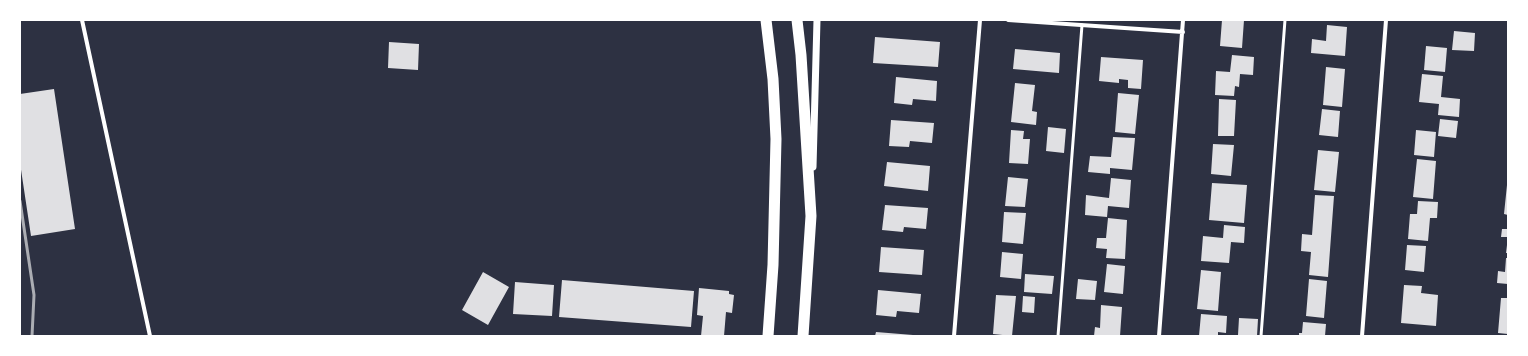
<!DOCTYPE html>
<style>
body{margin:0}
#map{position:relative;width:1528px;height:356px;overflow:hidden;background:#2d3142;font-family:Manrope,sans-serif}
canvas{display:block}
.frame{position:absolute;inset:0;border:21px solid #fff;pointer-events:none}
</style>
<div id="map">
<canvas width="1528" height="356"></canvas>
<div class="frame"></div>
</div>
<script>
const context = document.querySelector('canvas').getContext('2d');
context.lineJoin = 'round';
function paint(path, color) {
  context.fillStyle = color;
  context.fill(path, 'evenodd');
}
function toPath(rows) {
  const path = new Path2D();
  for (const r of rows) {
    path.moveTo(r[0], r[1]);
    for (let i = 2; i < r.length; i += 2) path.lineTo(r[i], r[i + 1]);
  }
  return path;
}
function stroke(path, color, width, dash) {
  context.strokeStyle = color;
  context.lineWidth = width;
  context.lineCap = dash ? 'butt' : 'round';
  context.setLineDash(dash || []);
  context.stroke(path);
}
paint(toPath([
 [1222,20,1244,20,1242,48,1220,46],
 [1327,25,1347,27,1345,56,1311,53,1312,39,1326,41],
 [1454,31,1475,33,1474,51,1452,50],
 [875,37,940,42,938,67,873,63],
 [389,42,419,44,418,70,388,68],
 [1426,46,1447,48,1445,72,1424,70],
 [1015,49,1060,53,1059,73,1013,69],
 [1232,55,1254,57,1253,75,1240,74,1239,87,1235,86,1234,96,1215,95,1216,71,1230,72],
 [1101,57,1143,60,1141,89,1128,88,1128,80,1119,79,1119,83,1099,81],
 [1326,67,1345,69,1342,107,1323,105],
 [1422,74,1443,76,1441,97,1460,99,1459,117,1438,115,1439,104,1419,102],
 [896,77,937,81,936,101,913,99,912,105,894,103],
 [1015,83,1035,85,1032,111,1037,112,1036,125,1011,122],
 [54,89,75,229,31,236,20,163,20,94],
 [1118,93,1139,95,1135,134,1115,132],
 [1219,99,1236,100,1234,136,1218,136],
 [1322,109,1340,111,1338,137,1319,135],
 [1440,119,1458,121,1456,138,1438,136],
 [891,120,934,123,932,143,910,141,909,147,889,146],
 [1048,127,1066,129,1064,153,1046,151],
 [1011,130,1024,131,1023,139,1030,139,1028,164,1009,163],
 [1416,130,1436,132,1434,157,1414,155],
 [1113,137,1135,138,1132,170,1110,168,1110,174,1088,172,1090,156,1111,157],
 [1213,144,1234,145,1231,176,1211,174],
 [1318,150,1339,152,1335,192,1314,190],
 [1417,159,1436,161,1433,199,1413,197],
 [887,162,930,166,928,191,884,186],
 [1008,177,1028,179,1025,207,1005,206],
 [1111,178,1131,180,1129,208,1108,206,1107,217,1085,215,1086,195,1109,198],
 [1212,183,1247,185,1244,223,1209,220],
 [1507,185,1508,185,1508,215,1504,214],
 [1315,195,1334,196,1328,277,1309,275,1311,252,1301,251,1302,234,1312,235],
 [1418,201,1438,202,1437,218,1430,218,1428,241,1408,239,1410,214,1417,214],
 [885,205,928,208,926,229,904,227,903,232,882,230],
 [1004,212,1026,213,1023,244,1002,242],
 [1108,218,1127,220,1125,259,1106,258,1107,249,1096,248,1097,238,1106,238],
 [1224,225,1245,227,1244,243,1231,242,1229,263,1201,261,1203,236,1223,238],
 [1502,229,1508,229,1508,253,1506,253,1508,237,1501,237],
 [1407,245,1426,246,1424,272,1405,270],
 [881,247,924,250,922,275,879,272],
 [1002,252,1023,254,1021,279,1000,277],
 [1506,258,1508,258,1508,284,1497,283,1498,271,1505,272],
 [1107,264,1125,266,1123,294,1104,292],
 [1201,270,1221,272,1218,311,1197,309],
 [483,272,509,287,488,325,462,310],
 [1025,274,1054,276,1052,294,1024,292],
 [1078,279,1097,281,1095,300,1076,299],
 [1309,279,1327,281,1324,318,1306,316],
 [562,280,694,291,691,327,559,317],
 [515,282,554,285,552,316,513,314],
 [1404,285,1422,286,1421,293,1438,295,1436,326,1401,323],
 [699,288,729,291,729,294,734,295,732,313,726,312,724,336,701,336,703,316,697,315],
 [878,290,921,294,919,313,897,311,896,317,876,315],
 [996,295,1016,296,1012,336,993,334],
 [1023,296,1035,297,1034,313,1022,312],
 [1501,298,1508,298,1508,334,1498,333],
 [1101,305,1122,307,1120,336,1094,336,1095,327,1100,328],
 [1201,314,1227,316,1226,333,1218,332,1218,336,1199,336],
 [1239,318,1258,319,1257,336,1238,335],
 [1303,322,1326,324,1325,336,1299,336,1299,333,1302,333],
 [876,332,913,335,913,336,875,336]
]), '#e0e0e3');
stroke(toPath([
 [1058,336,1082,25],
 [1261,336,1285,20]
]), '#fff', 3);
stroke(toPath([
 [82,20,150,336],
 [1008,20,1183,32],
 [954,336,980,20],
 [1159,336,1183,20],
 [1362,336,1386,20]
]), '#fff', 4);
stroke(toPath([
 [813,167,817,20]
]), '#fff', 7);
stroke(toPath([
 [766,20,773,79,776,139,773,265,768,336],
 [797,20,801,55,811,216,803,336]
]), '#fff', 11);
stroke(toPath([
 [20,201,34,295,32,336]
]), '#abadb3', 3);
</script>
